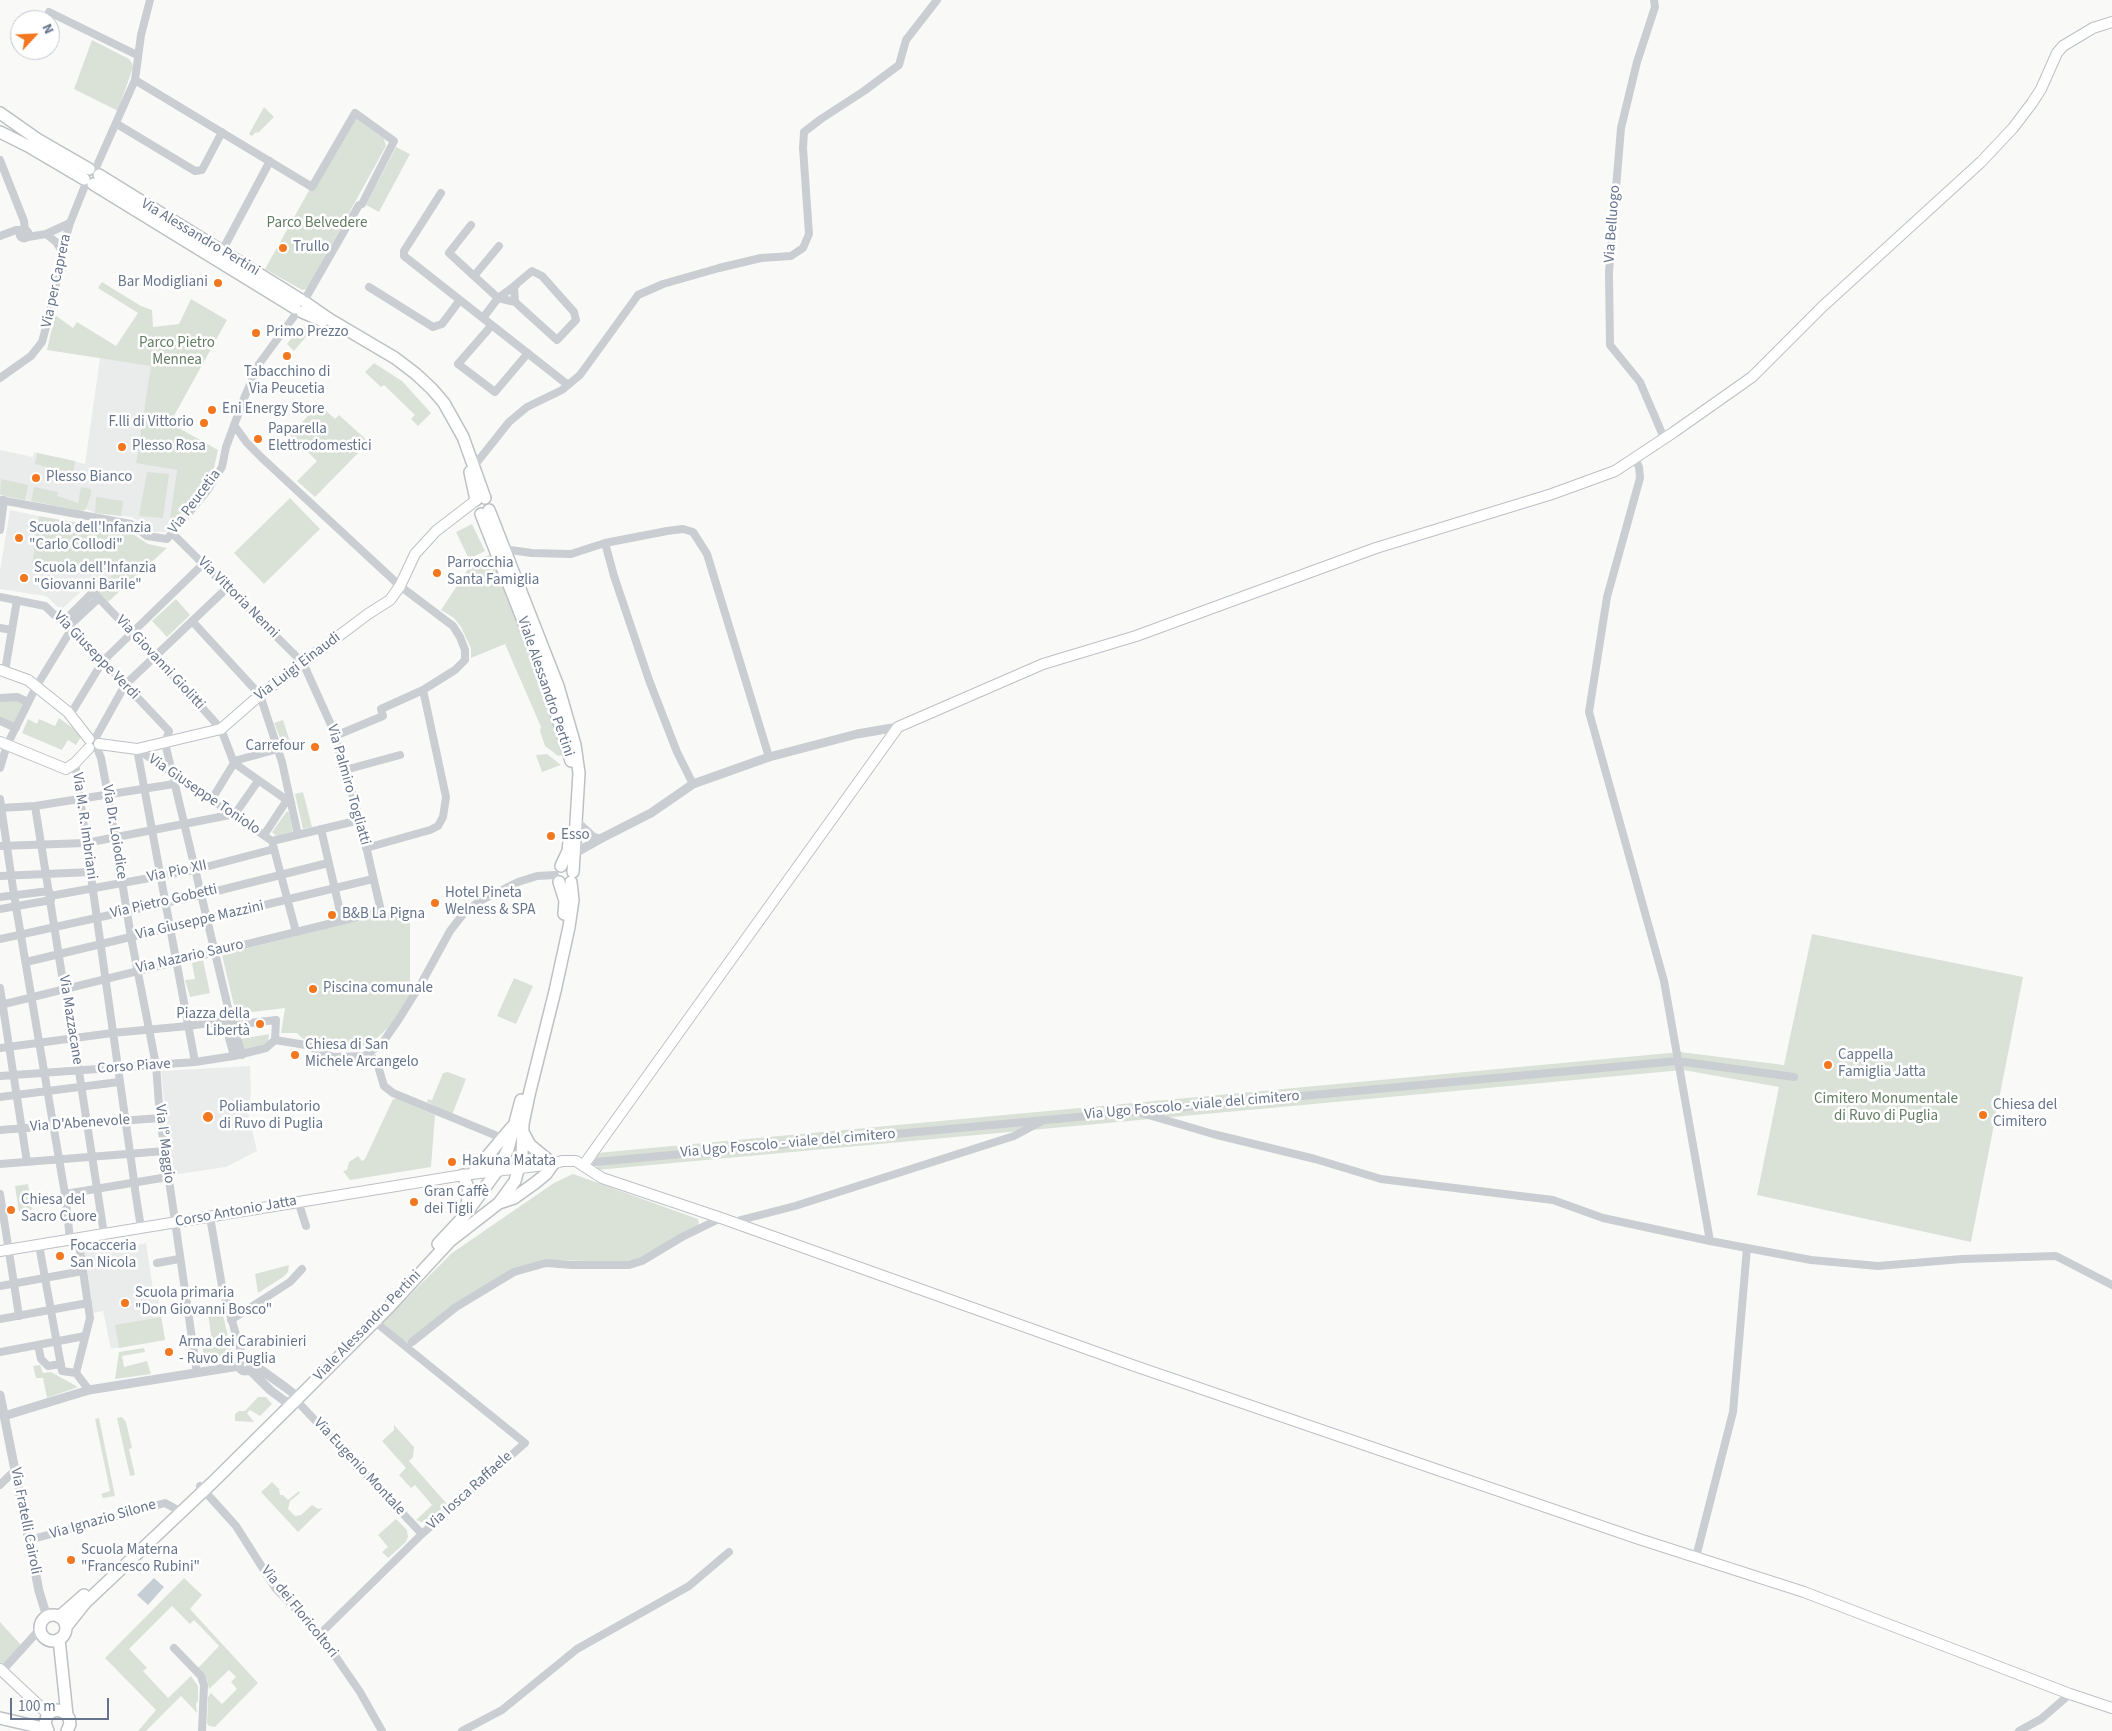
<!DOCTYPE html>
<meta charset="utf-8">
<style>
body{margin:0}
#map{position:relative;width:2112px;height:1731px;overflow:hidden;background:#f9faf8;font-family:"Source Sans 3",sans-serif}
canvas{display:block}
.north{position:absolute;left:10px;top:10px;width:50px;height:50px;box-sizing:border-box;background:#fff;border:1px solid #c2c7d1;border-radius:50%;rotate:65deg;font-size:14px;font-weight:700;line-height:20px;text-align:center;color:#66748b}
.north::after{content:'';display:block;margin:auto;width:18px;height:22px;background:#f3771e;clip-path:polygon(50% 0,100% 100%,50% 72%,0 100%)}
.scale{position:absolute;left:10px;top:1698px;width:99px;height:22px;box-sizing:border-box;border:2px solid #66748b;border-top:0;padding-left:6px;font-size:15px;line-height:18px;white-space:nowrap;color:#66748b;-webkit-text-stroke:4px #fff;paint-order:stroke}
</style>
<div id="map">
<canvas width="2112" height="1731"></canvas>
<div class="north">N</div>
<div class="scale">100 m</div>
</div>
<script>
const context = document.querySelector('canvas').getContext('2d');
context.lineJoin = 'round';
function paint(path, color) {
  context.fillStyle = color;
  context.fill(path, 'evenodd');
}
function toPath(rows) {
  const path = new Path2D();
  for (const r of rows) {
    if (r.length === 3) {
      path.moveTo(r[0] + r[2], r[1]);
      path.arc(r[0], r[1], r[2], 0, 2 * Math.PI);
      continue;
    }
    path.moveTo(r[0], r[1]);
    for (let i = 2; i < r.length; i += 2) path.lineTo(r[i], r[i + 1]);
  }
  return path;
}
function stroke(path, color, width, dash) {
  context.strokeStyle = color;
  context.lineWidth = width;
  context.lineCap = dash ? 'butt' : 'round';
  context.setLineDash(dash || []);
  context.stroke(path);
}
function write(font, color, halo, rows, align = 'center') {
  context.font = font + ' "Source Sans 3",sans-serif';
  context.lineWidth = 5;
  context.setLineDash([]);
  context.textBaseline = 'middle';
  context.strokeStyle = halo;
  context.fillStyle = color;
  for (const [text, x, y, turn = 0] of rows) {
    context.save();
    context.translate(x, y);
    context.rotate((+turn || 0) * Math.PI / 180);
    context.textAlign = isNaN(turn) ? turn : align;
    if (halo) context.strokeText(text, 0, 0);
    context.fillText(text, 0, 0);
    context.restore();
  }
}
paint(toPath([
 [100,358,152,365,136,462,177,470,167,532,154,532,132,517,95,513,86,509,82,511,0,495,0,450,33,457,34,452,85,464],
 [10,510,39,516,32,563,49,565,49,561,118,571,97,591,90,583,61,610,46,596,0,589,0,571],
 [250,1066,251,1094,248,1112,257,1151,226,1167,172,1175,161,1071],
 [146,1243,154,1295,158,1295,165,1340,111,1349,103,1311,93,1313,82,1250,108,1246,109,1251]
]), '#eaebeb');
paint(toPath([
 [92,40,129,59,132,63,133,67,118,111,74,89],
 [264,107,274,117,258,133,256,132,252,136,249,134],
 [355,118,384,139,386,146,307,289,302,290,265,269,311,187],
 [396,147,410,154,379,212,366,205],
 [102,282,141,306,152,310,153,327,179,324,191,299,227,320,170,423,218,450,214,468,209,480,168,529,177,470,136,463,151,366,47,350,55,315,73,328,77,322,116,346,138,313,98,288],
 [302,325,310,332,294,351,287,344],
 [374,363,402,381,431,413,418,426,411,419,415,415,384,385,381,387,365,372],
 [319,404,335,419,339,415,369,442,315,497,297,481,317,461,290,435],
 [37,453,75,461,73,474,35,464],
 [147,472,169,474,163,518,139,516],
 [1,479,28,485,25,500,0,495],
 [34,487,58,492,57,496,78,503,81,487,91,489,91,494,86,509,82,511,31,501],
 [96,497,123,501,121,516,95,513],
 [290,498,320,529,264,584,234,553],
 [39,516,130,532,148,544,167,548,108,602,97,591,117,571,50,561,49,566,32,563],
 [472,524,485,551,469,559,456,532],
 [490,555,540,682,562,755,558,756,545,746,540,731,541,727,505,644,471,658,471,648,461,627,454,618,441,610,474,560],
 [176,599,190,615,167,637,152,621],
 [17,699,24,705,15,724,0,717,0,701],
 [59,718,82,735,76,745,68,740,62,750,22,733,28,719,37,724,39,719,55,726],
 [283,720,292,748,285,750,274,723],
 [547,754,561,765,542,772,536,755],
 [303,792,312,827,303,829,295,794],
 [287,811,289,813,293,832,276,836,272,832],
 [410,907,410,982,416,985,391,1025,371,1044,357,1049,331,1050,302,1038,297,1033,281,1033,285,1008,236,1014,222,955],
 [1812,934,2023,977,1971,1242,1757,1195,1779,1087,1683,1070,597,1170,597,1153,1680,1052,1784,1065],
 [203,960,210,993,190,997,185,980,195,979,192,963],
 [514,978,533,986,516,1024,497,1016],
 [269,1034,268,1043,243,1050,241,1039],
 [448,1072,466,1079,452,1115,427,1102,428,1099,432,1100,443,1073],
 [393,1099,398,1099,435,1115,431,1167,350,1180,343,1171,347,1170,349,1162,358,1156,362,1161,365,1159],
 [573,1174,698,1219,699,1225,638,1260,626,1262,551,1260,534,1263,507,1272,434,1320,407,1343,382,1323,452,1253,554,1183],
 [28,1184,32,1210,19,1212,15,1186],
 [289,1265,288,1272,283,1277,258,1293,255,1274],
 [221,1306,231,1350,222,1360,206,1365,201,1342,212,1340,207,1308],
 [161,1317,165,1340,119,1348,115,1325],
 [144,1348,145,1352,122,1356,124,1367,147,1361,151,1374,115,1379,119,1352],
 [40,1365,43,1373,51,1372,78,1387,47,1398,43,1378,36,1378,33,1366],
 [258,1397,266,1397,272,1404,260,1416,250,1410,247,1413,254,1422,235,1421,235,1414,239,1411,245,1411],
 [122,1417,126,1422,132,1448,129,1449,135,1475,130,1476,117,1418],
 [99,1418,115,1496,103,1498,101,1494,110,1491,95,1419],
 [394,1425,414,1447,413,1457,409,1461,447,1504,424,1523,416,1520,432,1505,415,1485,411,1488,399,1475,406,1468,382,1441,394,1430],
 [272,1482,279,1489,280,1495,283,1495,288,1500,299,1491,300,1493,290,1501,288,1509,295,1516,301,1515,312,1505,318,1509,323,1508,298,1532,261,1492],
 [396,1519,407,1530,408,1537,406,1542,388,1558,382,1552,388,1547,378,1535],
 [184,1578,202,1595,190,1609,258,1683,215,1727,209,1726,207,1723,208,1697,211,1693,222,1704,237,1689,231,1682,236,1677,229,1670,209,1689,207,1680,198,1668,219,1646,194,1620,190,1624,172,1606,129,1649,147,1668,143,1671,168,1698,191,1676,198,1686,198,1701,196,1704,197,1713,181,1696,146,1731,138,1731,156,1710,105,1658],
 [0,1622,21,1645,4,1666,0,1662]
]), '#dae2d8');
paint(toPath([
 [154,1578,164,1587,148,1605,137,1595]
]), '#c6ced5');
const secondary = toPath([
 [0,670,28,680,68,712,89,739],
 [0,742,66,769,75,763,89,748],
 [99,744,137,749,221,729,260,695,368,614,390,600,400,586,415,554,436,531,475,501],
 [583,1166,898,727,1043,664,1136,636,1376,548,1552,494,1615,471,1674,432,1752,377,1822,307,1981,162,2013,128,2032,103,2041,89,2057,53,2063,46,2093,28,2112,22],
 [0,1251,463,1175,553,1164,562,1161,576,1161,602,1178,721,1218,1132,1365,1639,1539,1804,1592,2070,1694,2112,1708],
 [0,1669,48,1714]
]);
const primary = toPath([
 [0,113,37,139,89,169],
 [0,132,28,146,84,179],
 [99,175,301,300],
 [93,184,295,308],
 [306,303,329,319,395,358,416,374,432,389,444,403,463,437,485,498],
 [302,312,323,321],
 [470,472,476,500],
 [489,510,558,686,575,745,579,773,573,872],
 [481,514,544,674,571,761],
 [561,866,568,851,569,842],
 [559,882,565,901,564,914],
 [473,1173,512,1127],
 [463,1175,469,1190,466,1212],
 [499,1203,514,1198,535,1183,546,1174,553,1164,530,1145,523,1132],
 [438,1244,465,1215,497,1171,508,1149,521,1100],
 [53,1628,13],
 [59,1617,84,1595],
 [66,1627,85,1603,213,1482,296,1400,390,1306,450,1241,499,1203,515,1181,522,1155,523,1124,529,1095,555,991,569,927,573,900,571,882],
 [59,1639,67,1715],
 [0,1718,47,1729],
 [48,1731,45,1723,47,1716,51,1712,58,1710,65,1713,69,1718,70,1724,67,1731]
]);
stroke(secondary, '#bcc0c6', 12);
stroke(primary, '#bdc0c5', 14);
stroke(toPath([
 [1654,0,1655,7,1637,62,1621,128,1609,272,1610,345,1640,382,1664,438],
 [49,12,137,55],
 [135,80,312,187,355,113,394,141,362,204,359,205,304,301],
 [117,124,195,171,202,170,222,132],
 [0,160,24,221,25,230],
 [95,170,135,80,141,35,150,0],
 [441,193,404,251,404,256,568,385],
 [471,225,449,253,474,276],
 [24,234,4.5],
 [46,234,56,242,62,251],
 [0,236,16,230,23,230],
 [28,237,46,234,70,223],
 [499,246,474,276,498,298,516,285],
 [222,251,270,161],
 [369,287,433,327,442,324,460,300],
 [483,318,498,298,515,302,557,340,576,320,574,312,542,276,532,271,514,286,515,302],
 [492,325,458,364,495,392,528,353],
 [0,378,31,356,42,342,53,301,62,251,70,223,86,183],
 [234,425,247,443,262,458,400,586,453,626,460,637,465,650,465,660,455,670,423,690,446,797,443,817,438,826,430,830,366,848],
 [474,466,509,422,527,407,562,390,580,375,638,295,663,284,719,268,761,258,791,256,803,248,809,234,803,148,804,132,821,119,864,91,899,65,906,40,937,0],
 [0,500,131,524,147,536,167,539,207,491,222,467,226,447,245,396,259,364,298,311],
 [0,530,4,500],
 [605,543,614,576,649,680,677,752,693,784],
 [503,549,532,553,571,554,605,543,667,531,683,529,693,532,707,554,769,757],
 [0,597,45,606,103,661,169,731,165,743,231,1020,231,1034,229,1038,234,1056],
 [64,621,93,592,188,692,221,729,234,763,291,803],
 [192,621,260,695,282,762,298,835],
 [0,628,12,630],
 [5,671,17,600],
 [0,698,17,697,28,702],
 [70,715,103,661,203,564],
 [0,721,16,728],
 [335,736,383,716,381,709,423,690],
 [96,737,125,685,227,588],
 [97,748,101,758,108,795,131,937,156,1065,160,1118,197,1373],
 [137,749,195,1062],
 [137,749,272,841],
 [234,761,278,749],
 [75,763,135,1188],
 [0,768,7,745,36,687,71,630,71,624,99,598],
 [345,770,400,755],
 [0,799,14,895,65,1194,70,1239],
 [212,799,234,763],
 [35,806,64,988,74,1039,104,1234],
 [0,808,35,806,174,784],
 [321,829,342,920],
 [264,835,287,800],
 [272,841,360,820],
 [273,845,296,932],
 [0,846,86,843,235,814,258,781],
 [0,876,91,872],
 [50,896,194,870,274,849],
 [0,897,49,891],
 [0,909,51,900],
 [0,939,201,895,328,863],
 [26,962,373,879],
 [0,988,27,1162],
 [0,1005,381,911,360,820,332,727,303,663,172,533],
 [231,1034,236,1034,242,1055],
 [275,1040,306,1045,333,1057,365,1056,373,1058,378,1066,384,1086,393,1093,502,1138],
 [0,1048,112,1033,188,1026,231,1020],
 [365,1056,383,1042,399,1019,422,982,450,931,464,913,480,901,518,882,537,876,555,875],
 [0,1076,195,1062,234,1056,266,1048,275,1040,276,1020,232,1025],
 [0,1097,119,1082],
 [1135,1111,1213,1134,1315,1159,1381,1179,1553,1200,1603,1218,1710,1241,1664,981,1589,712,1607,597,1640,478,1639,467,1635,459],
 [0,1130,160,1118],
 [589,1159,596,1162,1677,1061,1794,1077],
 [0,1164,165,1151],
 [135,1190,141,1228],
 [0,1194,19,1316],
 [65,1194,168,1177],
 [298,1201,306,1226],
 [210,1217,222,1286,243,1359],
 [733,1222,795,1206,1014,1136,1042,1121],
 [78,1238,90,1318,76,1373,89,1390],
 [1710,1241,1811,1260,1878,1266,1962,1259,2056,1256,2112,1285],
 [39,1245,62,1371,76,1373],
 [157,1263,179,1259],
 [0,1286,83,1271],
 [0,1319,88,1303],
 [231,1320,290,1282,302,1269],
 [412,1342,456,1307,514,1272,546,1263,572,1265,629,1265,642,1261,682,1237,721,1218],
 [38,1345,41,1359,48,1366,61,1364],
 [0,1352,85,1336],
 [296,1400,422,1534],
 [0,1485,15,1470],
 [200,1486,236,1526,276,1589,320,1634,360,1692,382,1731],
 [29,1540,165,1503,176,1509],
 [1696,1557,1733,1412,1747,1248],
 [320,1634,422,1534,525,1443,374,1321],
 [174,1648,201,1676,204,1685,202,1731],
 [2,1671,40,1629],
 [462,1731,502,1710,577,1649,689,1586,729,1552],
 [2019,1731,2041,1719,2070,1694]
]), '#cacdd1', 8);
stroke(toPath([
 [577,822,593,837,600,839,651,813,693,784,769,757,857,734,898,727],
 [575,853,600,839],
 [245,1365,6],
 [249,1369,270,1390,286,1402,296,1400,294,1394,285,1387,250,1362],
 [0,1395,39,1591,47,1617],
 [4,1416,89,1390,239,1366]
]), '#cacdd1', 9);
stroke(secondary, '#fff', 10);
stroke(primary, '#fff', 11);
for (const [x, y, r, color] of [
 [283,248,5,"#f3771e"],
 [218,283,5,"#f3771e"],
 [256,333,5,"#f3771e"],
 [287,356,5,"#f3771e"],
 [212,410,5,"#f3771e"],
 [204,423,5,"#f3771e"],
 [258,439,5,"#f3771e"],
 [122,447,5,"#f3771e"],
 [36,478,5,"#f3771e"],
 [19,538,5,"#f3771e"],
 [437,573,5,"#f3771e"],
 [24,578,5,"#f3771e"],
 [315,747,5,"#f3771e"],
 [551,836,5,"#f3771e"],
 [435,903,5,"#f3771e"],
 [332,915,5,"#f3771e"],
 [313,989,5,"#f3771e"],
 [260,1024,5,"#f3771e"],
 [295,1055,5,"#f3771e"],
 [1828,1065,5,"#f3771e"],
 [1983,1115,5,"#f3771e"],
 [208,1117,6,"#f3771e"],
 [452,1162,5,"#f3771e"],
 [414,1202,5,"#f3771e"],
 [11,1210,5,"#f3771e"],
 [60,1256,5,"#f3771e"],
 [125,1303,5,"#f3771e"],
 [169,1352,5,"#f3771e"],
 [71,1560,5,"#f3771e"]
]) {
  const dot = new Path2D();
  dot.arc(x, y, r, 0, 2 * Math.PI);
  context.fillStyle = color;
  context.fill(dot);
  stroke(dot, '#fff', 2);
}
write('15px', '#627c62', '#fff', [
 ["Parco Belvedere",317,224],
 ["Parco Pietro",177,344],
 ["Mennea",177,361],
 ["Cimitero Monumentale",1886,1100],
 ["di Ruvo di Puglia",1886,1117]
]);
write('15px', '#66748b', '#fff', [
 ["Via Belluogo",1613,224,-86],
 ["Via Alessandro Pertini",200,238,31],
 ["Via per Caprera",57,281,-78],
 ["Via Peucetia",195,502,-53],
 ["Via Vittoria Nenni",238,598,45],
 ["Via Giuseppe Verdi",96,656,46],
 ["Via Giovanni Giolitti",160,663,47],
 ["Via Luigi Einaudi",298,667,-37],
 ["Viale Alessandro Pertini",545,687,71],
 ["Via Palmiro Togliatti",348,785,74],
 ["Via Giuseppe Toniolo",204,795,34],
 ["Via M. R. Imbriani",84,826,82],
 ["Via Dr. Loiodice",114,832,81],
 ["Via Pio XII",177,872,-12],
 ["Via Pietro Gobetti",164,902,-13],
 ["Via Giuseppe Mazzini",200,921,-13],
 ["Via Nazario Sauro",190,957,-13],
 ["Via Mazzacane",70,1020,81],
 ["Corso Piave",134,1067,-4],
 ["Via Ugo Foscolo - viale del cimitero",1192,1106,-5],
 ["Via D'Abenevole",80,1124,-4],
 ["Via I° Maggio",164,1144,83],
 ["Via Ugo Foscolo - viale del cimitero",788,1144,-5],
 ["Corso Antonio Jatta",236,1212,-10],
 ["Viale Alessandro Pertini",368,1326,-46],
 ["Via Eugenio Montale",359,1467,47],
 ["Via Iosca Raffaele",470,1491,-42],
 ["Via Ignazio Silone",103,1520,-16],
 ["Via Fratelli Cairoli",25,1521,79],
 ["Via dei Floricoltori",299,1612,51]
]);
write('15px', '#66748b', '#fff', [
 ["Trullo",293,248],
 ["Bar Modigliani",208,283,"right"],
 ["Primo Prezzo",266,333],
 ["Tabacchino di",287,373,"center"],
 ["Via Peucetia",287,390,"center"],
 ["Eni Energy Store",222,410],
 ["F.lli di Vittorio",194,423,"right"],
 ["Paparella",268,430],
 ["Elettrodomestici",268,447],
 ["Plesso Rosa",132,447],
 ["Plesso Bianco",46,478],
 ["Scuola dell'Infanzia",29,529],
 ["\"Carlo Collodi\"",29,546],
 ["Parrocchia",447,564],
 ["Santa Famiglia",447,581],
 ["Scuola dell'Infanzia",34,569],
 ["\"Giovanni Barile\"",34,586],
 ["Carrefour",305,747,"right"],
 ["Esso",561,836],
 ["Hotel Pineta",445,894],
 ["Welness & SPA",445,911],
 ["B&B La Pigna",342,915],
 ["Piscina comunale",323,989],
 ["Piazza della",250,1015,"right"],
 ["Libertà",250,1032,"right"],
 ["Chiesa di San",305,1046],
 ["Michele Arcangelo",305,1063],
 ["Cappella",1838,1056],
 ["Famiglia Jatta",1838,1073],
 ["Chiesa del",1993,1106],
 ["Cimitero",1993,1123],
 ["Poliambulatorio",219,1108],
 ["di Ruvo di Puglia",219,1125],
 ["Hakuna Matata",462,1162],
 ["Gran Caffè",424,1193],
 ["dei Tigli",424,1210],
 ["Chiesa del",21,1201],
 ["Sacro Cuore",21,1218],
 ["Focacceria",70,1247],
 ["San Nicola",70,1264],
 ["Scuola primaria",135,1294],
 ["\"Don Giovanni Bosco\"",135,1311],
 ["Arma dei Carabinieri",179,1343],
 ["- Ruvo di Puglia",179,1360],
 ["Scuola Materna",81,1551],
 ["\"Francesco Rubini\"",81,1568]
], 'left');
</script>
